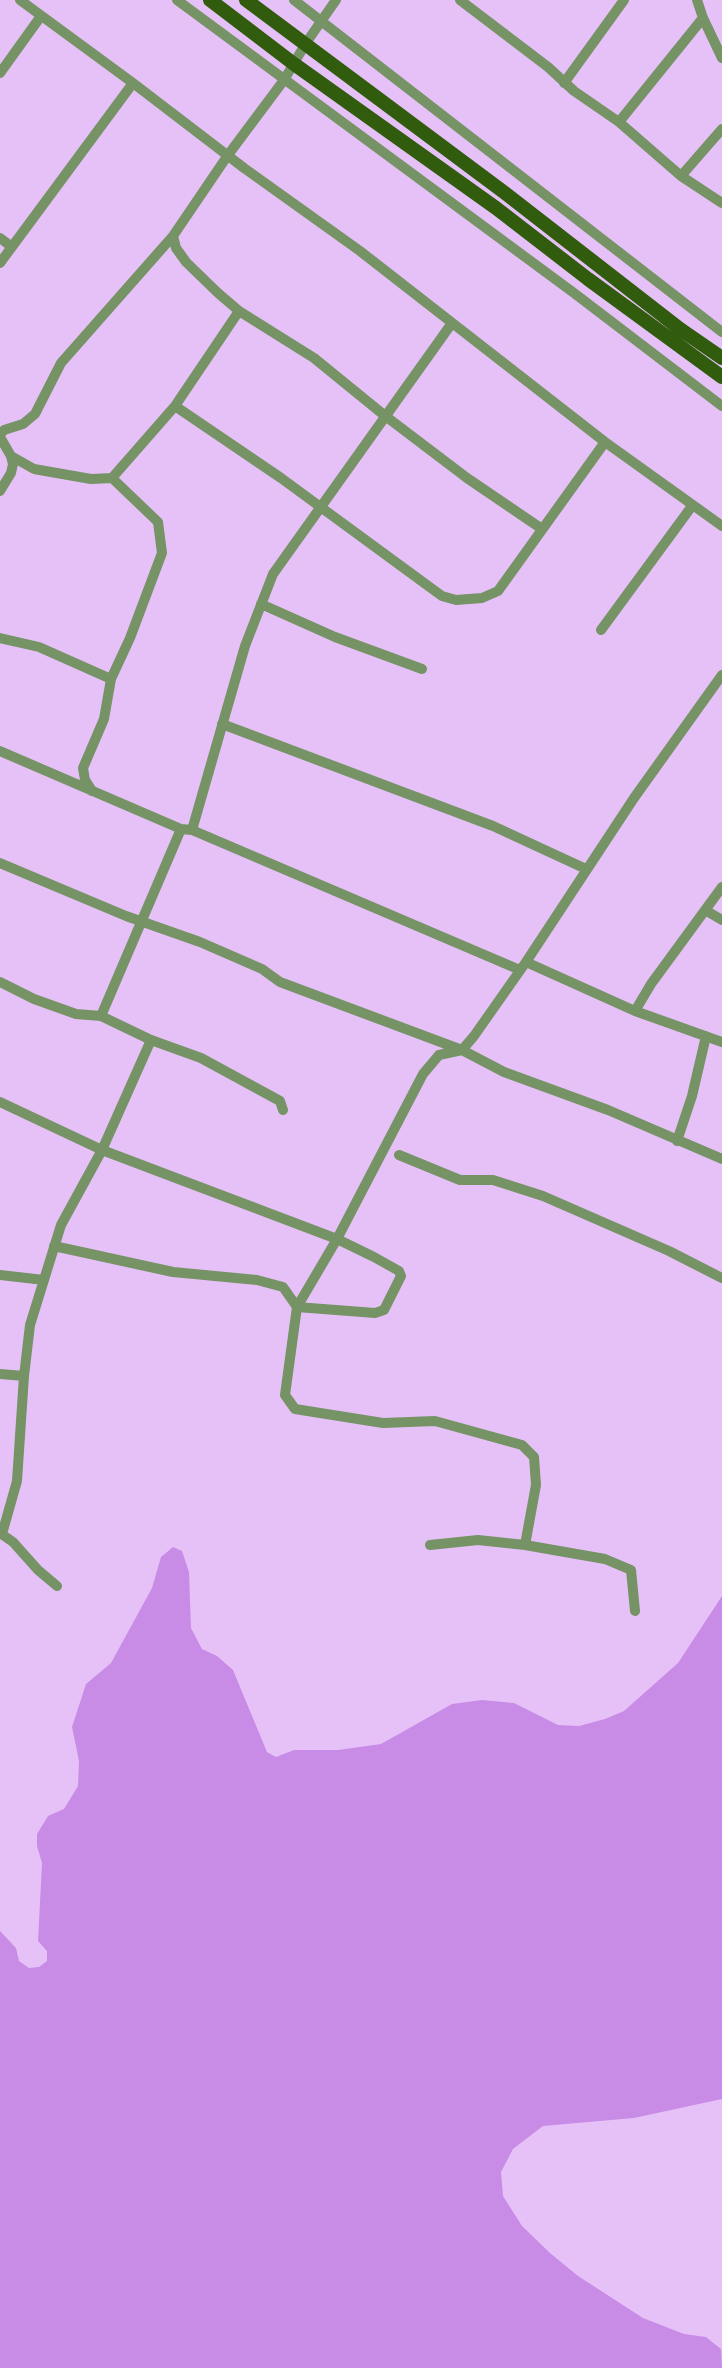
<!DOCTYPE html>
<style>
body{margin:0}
canvas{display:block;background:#e6c1f8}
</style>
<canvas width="722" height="2368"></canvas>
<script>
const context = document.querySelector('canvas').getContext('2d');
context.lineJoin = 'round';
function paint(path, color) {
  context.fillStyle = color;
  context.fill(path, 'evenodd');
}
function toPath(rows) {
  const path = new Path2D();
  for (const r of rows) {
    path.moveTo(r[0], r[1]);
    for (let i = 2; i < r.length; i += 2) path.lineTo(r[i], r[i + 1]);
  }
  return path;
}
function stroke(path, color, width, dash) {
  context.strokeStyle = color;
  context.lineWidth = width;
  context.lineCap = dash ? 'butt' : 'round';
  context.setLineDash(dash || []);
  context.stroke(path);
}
paint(toPath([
 [173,1547,182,1551,189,1572,191,1628,202,1649,217,1656,233,1670,267,1752,276,1757,294,1750,338,1750,381,1744,452,1704,482,1700,514,1703,558,1725,579,1726,605,1719,624,1711,678,1663,722,1596,722,2099,634,2118,543,2126,513,2149,501,2172,503,2196,522,2226,550,2253,578,2276,643,2318,684,2334,706,2337,721,2349,722,2368,0,2368,0,1931,16,1948,19,1961,29,1968,39,1967,47,1961,47,1951,38,1941,42,1863,37,1846,37,1834,48,1816,64,1809,78,1786,79,1761,72,1727,86,1684,111,1663,152,1588,161,1557]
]), '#c98ce6');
stroke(toPath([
 [20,0,133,83,244,168,360,251,605,442,722,526],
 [177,0,574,293,722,406],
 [294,0,722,332],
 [460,0,548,67,574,91,619,122,681,176,722,203],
 [697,0,703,18,722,58],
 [0,73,41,16],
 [564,83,624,0],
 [619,122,703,18],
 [681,176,722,129],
 [173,236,176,248,186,262,218,293,239,311,314,358,384,415,467,478,542,529],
 [0,238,12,247],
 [0,263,133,83],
 [175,406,281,478,431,588,442,596,456,600,482,598,498,591,605,442],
 [0,435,4,430,23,424,35,414,61,363,173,236,228,155,284,80,306,43,336,0],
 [0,437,11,456,13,464,11,473,0,491],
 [11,456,34,469,91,479,112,478],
 [261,604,335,637,422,669],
 [601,630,692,506],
 [0,638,39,647,111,679],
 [222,724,493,826,586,869],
 [0,751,181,829],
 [92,791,85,780,83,768,104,719,111,679,130,638,162,553,158,522,112,478,175,406,239,311],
 [192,830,520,970],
 [0,863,126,916,200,942,262,969,280,982,462,1050,504,1072,608,1110,722,1159],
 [705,910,722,920],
 [526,962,635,1011,722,1042],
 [0,982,34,999,76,1014,101,1016,151,1040,201,1058,280,1101,283,1110],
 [635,1011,651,984,722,887],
 [101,1016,181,829,192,830,245,646,273,574,452,323],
 [0,1102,102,1150,337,1239,374,1257,399,1271,401,1276,384,1310,375,1313,297,1307,283,1287,257,1280,173,1272,54,1246],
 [677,1141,692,1096,706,1036],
 [399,1155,460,1180,493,1180,543,1196,669,1251,722,1278],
 [0,1275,44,1280],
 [0,1374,24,1376],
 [0,1533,13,1542,38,1570,57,1586],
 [2,1534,17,1481,24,1376,30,1325,61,1225,102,1150,151,1040],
 [430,1545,478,1540,525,1545,605,1559,631,1570,635,1611],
 [525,1545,536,1485,534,1457,522,1445,435,1421,383,1423,295,1409,285,1395,297,1307,337,1239,423,1074,439,1055,462,1050,474,1036,526,962,634,798,722,675]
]), '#769365', 10);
stroke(toPath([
 [210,0,294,64,496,208,588,279,722,377],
 [246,0,505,193,680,329,722,358]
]), '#315b0d', 14);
</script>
